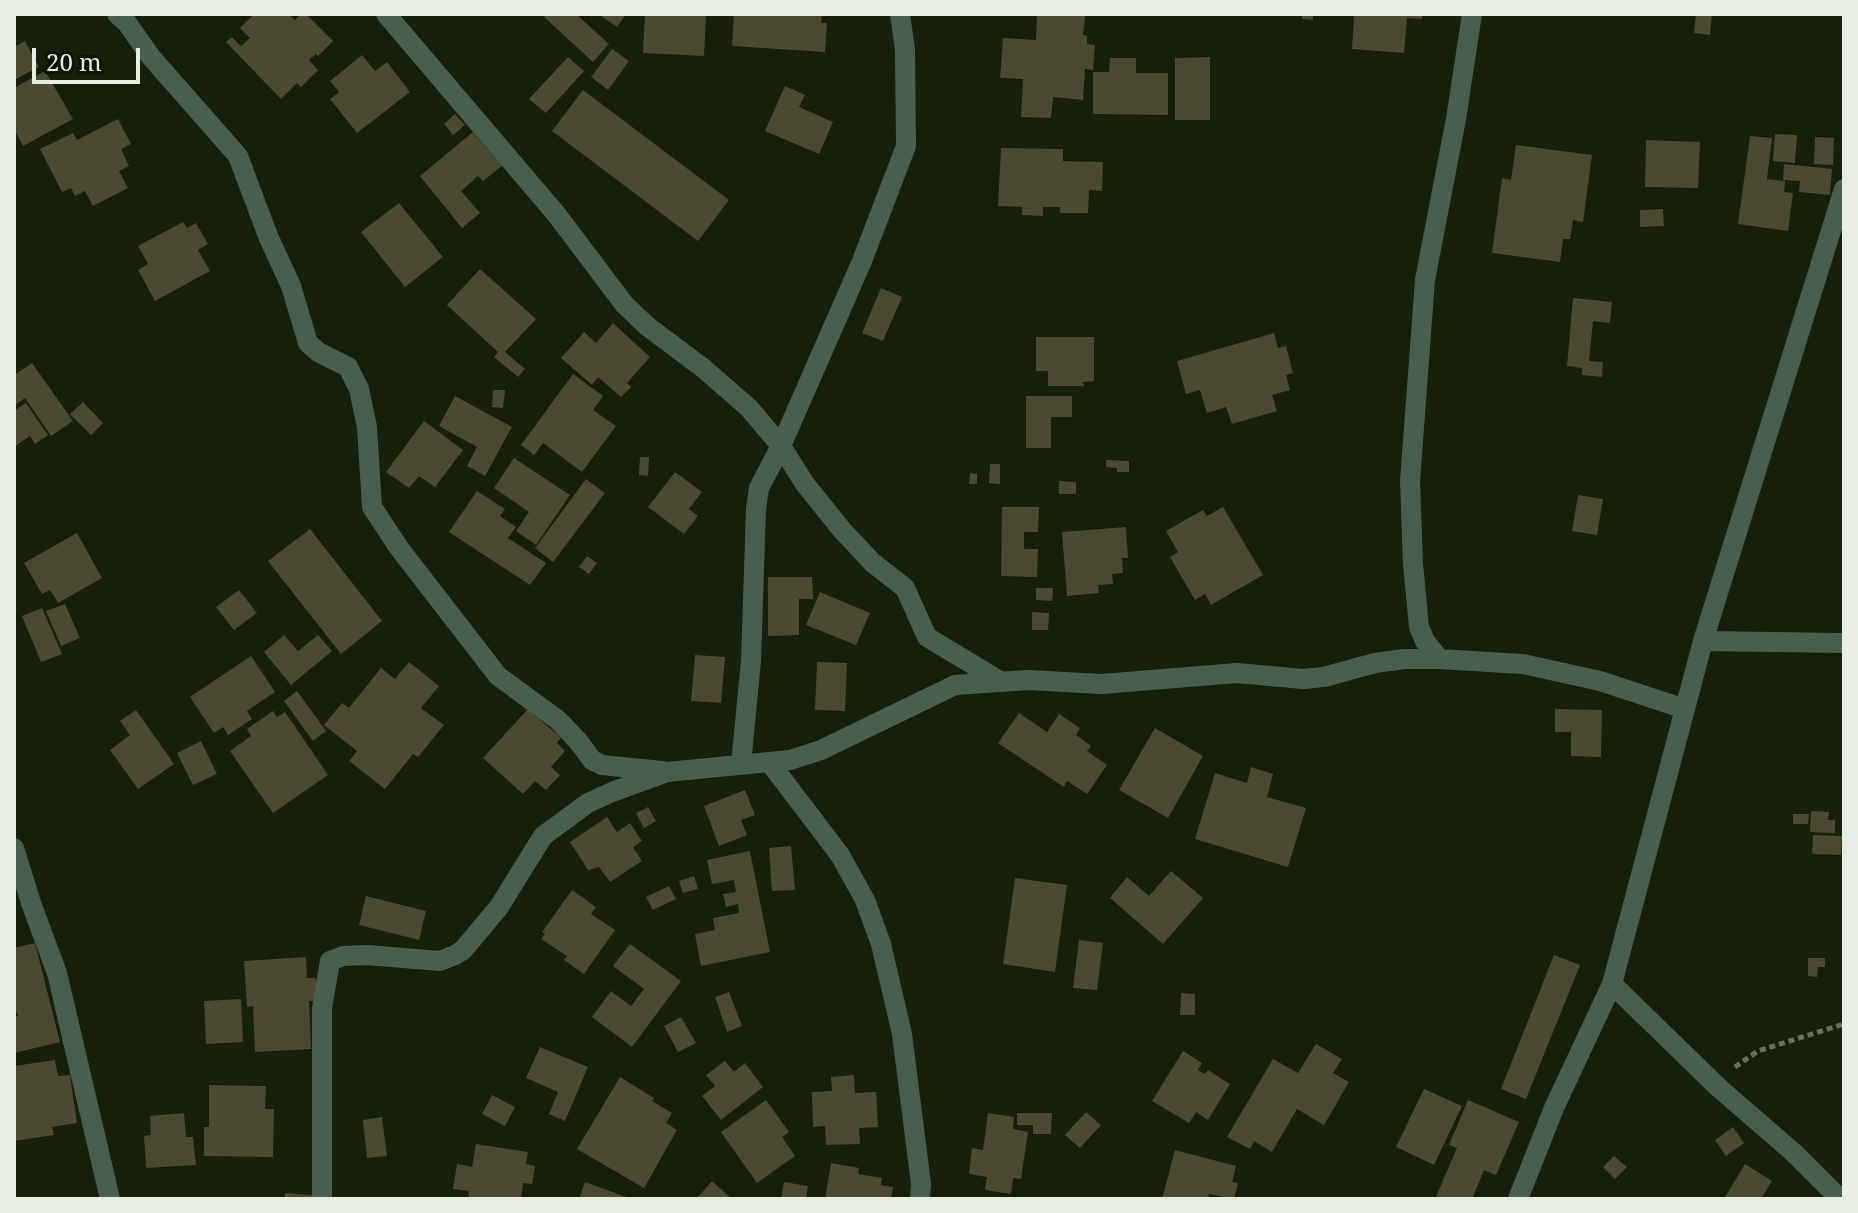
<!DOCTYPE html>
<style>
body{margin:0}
#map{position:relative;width:1858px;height:1213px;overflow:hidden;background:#161f0a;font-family:"Noto Serif",serif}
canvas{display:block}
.frame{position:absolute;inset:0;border:16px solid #e7eee0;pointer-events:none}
.scale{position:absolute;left:32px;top:48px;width:108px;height:36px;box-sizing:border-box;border:4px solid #e7eee0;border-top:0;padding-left:10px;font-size:24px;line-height:28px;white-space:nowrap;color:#e7eee0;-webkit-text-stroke:6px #0d1503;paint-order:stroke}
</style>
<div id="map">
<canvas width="1858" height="1213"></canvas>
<div class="frame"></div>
<div class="scale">20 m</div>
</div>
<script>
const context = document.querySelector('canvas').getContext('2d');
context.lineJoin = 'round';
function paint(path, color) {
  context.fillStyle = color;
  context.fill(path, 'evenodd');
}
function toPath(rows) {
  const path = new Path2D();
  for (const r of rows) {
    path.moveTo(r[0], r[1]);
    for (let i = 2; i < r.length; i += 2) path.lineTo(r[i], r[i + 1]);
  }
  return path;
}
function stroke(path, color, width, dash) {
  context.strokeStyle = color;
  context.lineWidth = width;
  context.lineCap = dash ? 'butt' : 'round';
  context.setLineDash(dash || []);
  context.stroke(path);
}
paint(toPath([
 [254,14,289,14,295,20,301,14,306,14,333,41,318,56,316,54,309,60,318,70,301,87,297,83,281,99,226,42,232,37,241,46,250,38,240,28],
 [547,14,576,14,609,44,593,62,544,17],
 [598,14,626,14,617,27],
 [645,14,706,14,704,56,643,53],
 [734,14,822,14,821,23,827,23,825,52,732,46],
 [1037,14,1085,16,1083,35,1087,36,1087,44,1095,45,1093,70,1085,69,1083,100,1053,97,1051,118,1021,117,1023,79,1000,78,1003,38,1036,40],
 [1302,14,1313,14,1313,20,1302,19],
 [1354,14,1422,14,1422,19,1407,18,1404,53,1352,49],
 [1696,14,1712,14,1710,35,1694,33],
 [25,41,39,67,14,80,14,47],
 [612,49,629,61,608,90,591,77],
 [362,55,375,71,387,62,410,92,357,133,330,99,339,92,330,81],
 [568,57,584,71,546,113,529,99],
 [1210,57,1210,120,1175,120,1175,58],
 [1110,58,1136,58,1136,73,1168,73,1168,115,1093,114,1093,72,1109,72],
 [45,71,73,119,23,146,14,129,14,88],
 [785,86,805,95,799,107,833,122,819,154,765,131],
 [583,90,729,200,698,241,552,131],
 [455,114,465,125,453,135,444,124],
 [118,119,131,144,121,149,129,166,119,171,128,188,93,206,85,191,75,196,71,188,62,192,40,149,73,133,77,140],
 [473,132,502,166,483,181,478,176,461,191,480,213,462,228,420,176],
 [1775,134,1797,135,1795,163,1773,161],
 [1750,136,1772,138,1767,179,1785,181,1784,192,1793,193,1788,231,1738,224],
 [1815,137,1834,138,1833,165,1814,164],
 [1646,140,1700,142,1698,188,1645,187],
 [1516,145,1592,155,1583,222,1573,220,1570,239,1563,239,1560,262,1492,253,1502,178,1511,180],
 [1001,148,1063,149,1063,161,1103,162,1102,191,1089,190,1088,213,1060,213,1060,207,1043,207,1043,216,1022,215,1022,207,998,206],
 [1784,164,1832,169,1830,195,1799,192,1800,181,1783,180],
 [399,203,443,257,405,287,361,232],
 [1663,209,1664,226,1640,227,1640,210],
 [183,222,187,228,196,223,208,244,198,250,210,271,155,301,138,270,148,264,138,246],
 [480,269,536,319,505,352,525,369,518,377,494,357,498,352,447,305],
 [881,288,902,297,883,341,862,333],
 [1573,298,1612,302,1610,323,1593,321,1589,361,1603,362,1602,377,1582,375,1582,368,1567,366],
 [613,323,650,357,627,383,631,387,621,397,598,377,592,385,561,358,584,332,596,343],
 [1274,333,1278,348,1286,346,1293,373,1286,375,1290,390,1272,395,1277,411,1232,424,1226,407,1207,413,1200,390,1186,394,1177,361],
 [1036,337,1094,337,1094,381,1083,382,1084,386,1048,386,1048,371,1036,371],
 [32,363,73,421,51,436,25,398,14,406,14,375],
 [573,374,603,396,593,410,616,426,582,472,543,443,534,455,521,445],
 [493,390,505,390,503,408,492,407],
 [455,396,512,427,485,476,467,466,477,447,439,426],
 [1026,396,1072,396,1072,417,1051,417,1051,448,1026,448],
 [83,402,103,423,91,435,70,414],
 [26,403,48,435,35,444,30,436,14,447,14,411],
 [424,421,463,450,435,487,419,476,409,488,386,472],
 [640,457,649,457,648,476,639,475],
 [514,458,570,495,536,545,516,531,529,512,494,488],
 [1106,460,1129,461,1129,472,1117,472,1117,468,1106,467],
 [990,464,1000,464,1000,484,989,483],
 [675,472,702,492,689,509,698,516,684,534,648,507],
 [970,473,977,474,977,484,969,484],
 [586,479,605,493,553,562,535,548],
 [1059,481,1076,482,1076,494,1059,494],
 [477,491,505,509,500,516,516,527,508,538,546,563,530,585,449,532],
 [1578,495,1603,499,1597,535,1572,531],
 [1002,507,1039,507,1038,532,1024,532,1024,549,1038,549,1037,577,1001,576],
 [1223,507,1263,575,1211,605,1205,594,1195,600,1170,557,1178,552,1166,531,1203,510,1207,516],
 [1126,527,1128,558,1122,558,1123,573,1112,574,1113,584,1098,585,1099,593,1067,596,1062,532],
 [310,529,382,621,341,654,268,561],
 [77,533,102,578,58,603,50,590,42,594,24,563],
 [587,556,597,563,589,574,579,567],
 [768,577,812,577,813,599,799,599,799,635,768,636],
 [1036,588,1053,588,1052,601,1036,600],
 [239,590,257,613,234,630,216,607],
 [820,592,870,613,856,645,806,625],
 [65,604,80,638,61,646,46,611],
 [42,608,62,654,41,662,22,616],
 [1032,612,1049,613,1048,630,1032,630],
 [284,635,298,651,318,635,332,651,291,685,264,652],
 [695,655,725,657,721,703,691,701],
 [251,656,275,692,247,711,252,719,228,735,223,727,214,733,190,697],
 [409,662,439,686,421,708,444,725,418,757,413,754,385,789,349,761,357,751,324,725,342,703,349,708,381,668,395,679],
 [817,662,847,663,845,711,815,710],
 [297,691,326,731,313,741,284,701],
 [528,709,561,738,557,743,565,751,551,767,560,775,546,790,535,781,523,794,483,758],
 [1555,709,1602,710,1601,757,1571,756,1571,732,1555,732],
 [136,710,174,764,138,789,110,750,130,735,120,721],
 [273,711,277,717,285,712,328,775,273,813,230,751,251,736,247,729],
 [1019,713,1047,732,1059,714,1080,728,1076,735,1091,746,1087,751,1107,765,1087,794,1067,781,1064,787,998,743],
 [1155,728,1203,756,1168,818,1119,790],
 [201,741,217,774,193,785,177,753],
 [1251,767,1273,774,1267,797,1306,808,1288,867,1195,839,1215,773,1247,783],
 [745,790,755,815,741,820,747,835,719,846,704,806],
 [648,807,656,821,644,828,636,813],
 [1811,811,1829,812,1828,820,1835,820,1835,833,1810,832],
 [1793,814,1809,814,1808,824,1793,824],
 [607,817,617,832,630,823,642,841,633,847,642,861,610,882,599,867,588,870,570,842],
 [1813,835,1842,836,1841,855,1812,854],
 [791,846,795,890,772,891,769,848],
 [750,851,770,952,701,966,695,934,715,930,713,918,739,913,738,904,726,907,723,894,736,892,734,880,712,884,707,860],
 [1171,871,1203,898,1163,944,1110,898,1127,877,1149,896],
 [694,876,698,889,683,893,679,881],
 [1015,878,1067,885,1055,972,1003,964],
 [669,886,676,899,653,910,646,897],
 [572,890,596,907,591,914,615,930,584,974,564,960,567,956,541,939,545,934,542,932],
 [366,896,426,911,419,940,359,925],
 [1079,940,1103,943,1097,990,1073,988],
 [35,943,60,1042,14,1053,14,1017,18,1016,14,1006,14,948],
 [630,944,681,981,632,1047,592,1017,611,991,631,1006,644,989,613,966],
 [1554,955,1580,965,1526,1099,1501,1089],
 [306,957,307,978,316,978,317,1001,309,1001,311,1049,255,1052,253,1006,247,1007,244,961],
 [1808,958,1825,958,1825,967,1818,967,1817,977,1808,976],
 [729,992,742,1026,727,1032,715,997],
 [1181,993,1195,994,1195,1015,1180,1015],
 [241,999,243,1042,206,1044,204,1001],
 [681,1017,696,1043,678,1052,664,1026],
 [1316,1044,1342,1059,1333,1073,1349,1082,1324,1125,1297,1109,1272,1152,1254,1141,1250,1149,1227,1137,1273,1059,1298,1073],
 [540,1047,588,1067,565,1121,549,1114,558,1092,526,1078],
 [1183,1051,1202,1063,1198,1070,1205,1074,1208,1070,1230,1084,1208,1120,1196,1112,1189,1123,1152,1101],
 [55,1060,58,1076,70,1075,77,1123,52,1127,54,1135,14,1141,14,1066],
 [725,1061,734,1072,745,1063,763,1087,721,1120,702,1096,715,1086,706,1075],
 [854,1075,855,1093,876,1092,878,1127,859,1128,860,1144,826,1145,825,1126,813,1127,812,1092,832,1091,831,1077],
 [620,1077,654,1098,652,1101,672,1113,666,1123,677,1130,644,1188,577,1149],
 [209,1085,266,1086,265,1109,274,1109,273,1157,204,1156,204,1127,209,1127],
 [1424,1089,1462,1106,1434,1165,1396,1147],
 [492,1095,515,1107,505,1126,482,1114],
 [766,1100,789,1132,782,1137,795,1156,757,1183,721,1132],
 [1468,1100,1519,1122,1496,1175,1484,1170,1472,1199,1435,1199,1457,1148,1449,1145],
 [1086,1112,1101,1125,1080,1148,1065,1135],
 [184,1113,186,1137,193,1137,196,1165,146,1168,144,1136,151,1135,150,1116],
 [988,1113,1014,1117,1013,1129,1028,1132,1021,1179,1013,1178,1011,1194,985,1190,987,1177,969,1174,972,1148,983,1150],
 [1017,1113,1052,1113,1051,1134,1033,1134,1033,1125,1017,1125],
 [382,1117,387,1156,367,1158,363,1120],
 [1733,1127,1744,1143,1726,1156,1715,1140],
 [476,1144,528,1152,526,1164,535,1166,532,1184,523,1183,521,1199,468,1199,469,1191,453,1189,457,1164,472,1167],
 [1175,1150,1236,1166,1232,1182,1238,1183,1234,1199,1209,1194,1208,1199,1162,1199],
 [1614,1156,1627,1167,1615,1179,1603,1167],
 [831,1163,859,1168,858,1174,882,1178,881,1185,893,1187,891,1199,825,1199],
 [1745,1164,1772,1181,1761,1199,1724,1199],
 [712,1181,732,1199,698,1197],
 [585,1182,632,1199,579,1199],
 [784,1182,808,1186,806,1199,781,1199],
 [285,1193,314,1195,313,1199,284,1199]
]), '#4b4930');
stroke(toPath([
 [1735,1067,1758,1051,1844,1024]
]), '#68715e', 5, [6, 4]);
stroke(toPath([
 [117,14,127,23,151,57,238,156,268,236,291,286,308,343,318,352,348,367,359,389,367,427,372,507,399,548,498,676,558,720,578,741,592,760,602,765,662,771],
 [386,14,557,215,624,304,647,326,703,368,749,408,781,446,805,484,842,530,873,563,905,588,927,637,1000,681],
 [1703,641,1844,643],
 [1439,659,1425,641,1419,627,1413,564,1410,481,1425,280,1456,119,1472,14],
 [770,763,840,855,865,900,881,944,902,1034,921,1184,920,1199],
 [741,764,751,661,756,509,759,488,781,446,862,261,906,146,905,50,900,14],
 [14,848,31,903,57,973,110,1199],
 [1612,984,1719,1088,1793,1152,1840,1199],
 [322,1199,322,1008,330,961,343,956,367,955,440,961,455,955,463,950,499,907,543,836,588,803,612,792,667,772,790,760,821,750,955,685,1028,680,1102,684,1237,673,1303,679,1324,677,1375,663,1404,659,1439,659,1523,664,1600,681,1685,709],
 [1518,1199,1554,1108,1612,984,1703,641,1844,189]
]), '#47604d', 20);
</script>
